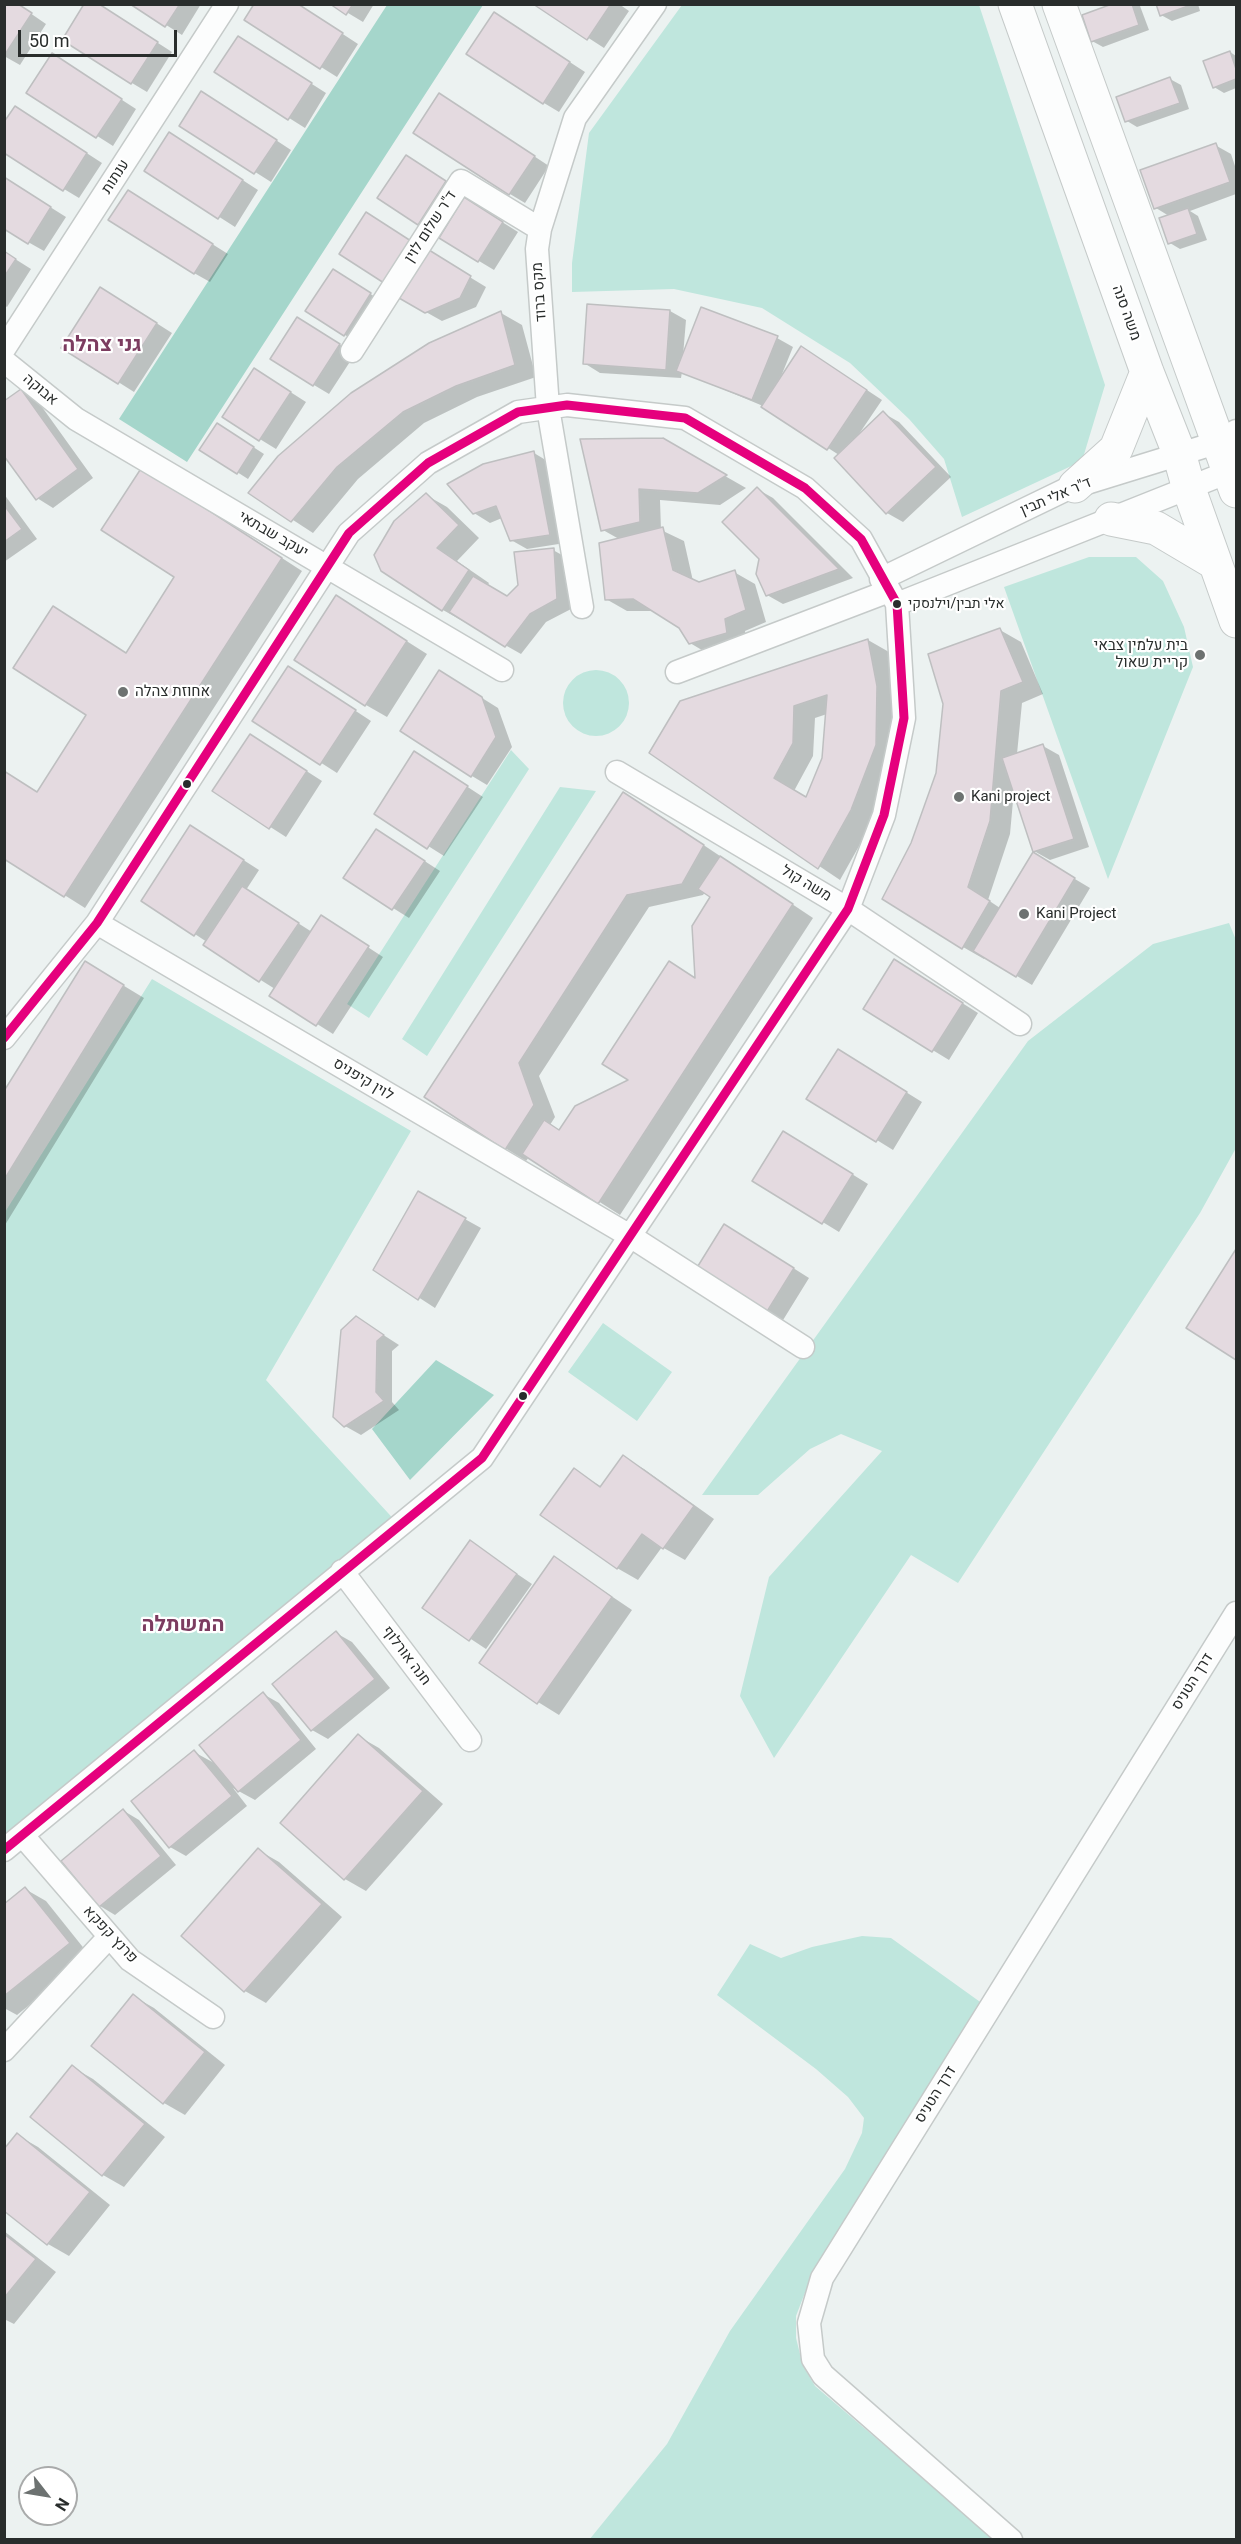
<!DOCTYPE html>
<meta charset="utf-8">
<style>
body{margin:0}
#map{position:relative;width:1241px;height:2544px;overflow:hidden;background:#ecf2f1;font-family:Roboto,sans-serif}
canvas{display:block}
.frame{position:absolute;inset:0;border:6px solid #292d2c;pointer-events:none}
.north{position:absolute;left:18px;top:2466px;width:60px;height:60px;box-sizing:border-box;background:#fff;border:2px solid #a9abab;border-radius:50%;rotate:121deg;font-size:16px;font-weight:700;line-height:24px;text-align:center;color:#292d2c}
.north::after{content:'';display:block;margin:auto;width:21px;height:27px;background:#6d7271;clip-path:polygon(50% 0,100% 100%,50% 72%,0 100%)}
.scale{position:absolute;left:18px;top:30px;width:159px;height:27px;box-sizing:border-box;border:3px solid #292d2c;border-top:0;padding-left:8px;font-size:18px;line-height:21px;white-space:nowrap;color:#292d2c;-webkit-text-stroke:4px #fff;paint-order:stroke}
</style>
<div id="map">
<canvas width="1241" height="2544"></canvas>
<div class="frame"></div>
<div class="north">N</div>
<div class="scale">50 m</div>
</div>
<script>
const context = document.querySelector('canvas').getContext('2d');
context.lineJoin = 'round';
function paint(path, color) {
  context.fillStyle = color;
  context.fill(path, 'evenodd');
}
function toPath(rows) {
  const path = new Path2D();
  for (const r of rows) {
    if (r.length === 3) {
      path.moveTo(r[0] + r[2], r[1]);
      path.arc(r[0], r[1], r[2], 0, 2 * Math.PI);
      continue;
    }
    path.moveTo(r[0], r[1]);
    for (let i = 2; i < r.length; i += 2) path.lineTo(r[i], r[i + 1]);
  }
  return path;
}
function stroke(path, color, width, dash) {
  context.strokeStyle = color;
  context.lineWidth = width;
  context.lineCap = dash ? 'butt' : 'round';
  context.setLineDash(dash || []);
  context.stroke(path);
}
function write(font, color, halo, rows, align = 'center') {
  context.font = font + ' Roboto,Heebo,sans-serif';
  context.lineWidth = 4.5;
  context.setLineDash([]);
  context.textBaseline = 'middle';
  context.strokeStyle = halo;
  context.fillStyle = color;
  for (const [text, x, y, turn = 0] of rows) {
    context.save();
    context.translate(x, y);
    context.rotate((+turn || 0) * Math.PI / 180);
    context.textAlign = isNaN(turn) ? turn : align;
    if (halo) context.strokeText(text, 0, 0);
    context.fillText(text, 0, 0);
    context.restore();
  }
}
paint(toPath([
 [682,5,979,5,1105,385,1082,461,962,517,944,459,909,419,850,363,762,308,674,289,572,292,572,263,589,133],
 [1089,557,1136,557,1163,581,1184,627,1193,667,1108,879,1004,587],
 [596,703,33],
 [511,750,529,769,369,1018,347,1004],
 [560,787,596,791,427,1056,402,1039],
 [1229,923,1236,940,1236,1148,1200,1213,958,1583,911,1555,774,1758,740,1696,769,1577,882,1451,841,1434,810,1449,758,1495,702,1495,1028,1041,1153,944],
 [152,979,411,1131,266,1380,399,1525,5,1841,5,1212],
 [603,1323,672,1372,637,1421,568,1372],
 [862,1936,891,1938,983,2004,906,2123,806,2290,796,2316,796,2338,803,2366,815,2386,994,2539,589,2540,667,2444,730,2331,845,2169,862,2133,864,2118,848,2097,816,2069,717,1995,750,1944,781,1958,812,1947]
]), '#bfe6dd');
paint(toPath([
 [387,5,483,5,187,462,119,419],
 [436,1360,494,1395,410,1480,372,1429]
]), '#a5d6cb');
paint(toPath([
 [4,4,17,4,46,24,20,65,4,56],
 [133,4,201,4,182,35],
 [297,4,358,44,337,77,246,20],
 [333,4,374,4,363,22],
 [536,4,619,4,629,11,604,48],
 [1116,4,1140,6,1149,30,1103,47,1092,41],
 [1157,4,1198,4,1200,11,1172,21,1161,15],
 [105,9,172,52,147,92,132,83],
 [510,23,585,72,559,112,544,103],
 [254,47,326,93,305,128,216,72],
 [1230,52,1236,56,1236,88,1224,93,1214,87],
 [68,65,136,109,113,146,28,92],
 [1170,79,1181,85,1189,109,1137,127,1127,121,1118,98],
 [218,102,291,150,271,182,181,125],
 [455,104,549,166,525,203,510,194],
 [31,117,102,163,79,198,64,189],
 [185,143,258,190,235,227,146,170],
 [1215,145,1231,154,1236,169,1236,194,1190,211,1198,216,1207,240,1180,249,1170,243,1169,216,1156,208],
 [422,166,461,191,435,232,419,223],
 [4,178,66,217,44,251,28,242],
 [144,201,228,254,210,282,194,273],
 [480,208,518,232,494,270,479,261],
 [4,252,31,269,7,307,4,305],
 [445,262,486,287,476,307,442,321,401,298],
 [349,280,386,304,360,344,345,335],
 [117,298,172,333,134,392,63,347],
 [670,311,686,320,683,356,777,338,793,347,780,379,817,357,882,400,859,434,883,413,899,422,951,477,903,522,887,513,836,458,839,455,763,406,682,372,681,378,600,373,584,363],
 [501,313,522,325,536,377,477,397,424,423,358,479,313,533,250,492],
 [313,328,355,354,329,394,314,385],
 [270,379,306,402,276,449,224,417],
 [21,391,37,400,93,478,53,508,37,498],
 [227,430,264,454,248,479,201,449],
 [662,440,746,488,720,505,660,500,661,530,684,541,693,581,699,584,734,572,755,584,766,622,745,631,747,645,712,656,690,643,680,627,654,611,627,611,606,599,619,539,603,530],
 [534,453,549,462,565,543,527,549,511,540,502,518,490,523,474,513],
 [163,481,302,571,85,908,4,857,4,771,38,793,176,577],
 [757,489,773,498,853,578,783,604,767,595,761,558],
 [4,494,37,539,4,562],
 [426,495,447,507,479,538,457,561,489,583,487,586,507,597,553,550,569,559,573,608,546,622,521,654,443,610],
 [337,597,427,654,387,717,366,705],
 [1000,630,1021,642,1043,694,1022,703,1017,754,1043,746,1059,755,1089,847,1050,860,1034,851,1014,790,1010,834,988,900,1000,908,1033,854,1090,888,1032,985,985,957,984,959,963,947,912,844],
 [868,640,889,652,898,699,872,823,840,880,651,753,681,702],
 [827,714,823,758,807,799,794,791,813,756,815,718],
 [304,677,371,721,337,773,254,720],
 [455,681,498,708,512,747,487,785,472,776],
 [266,745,322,781,286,837,214,791],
 [431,763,483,797,444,856,376,813],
 [645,806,813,918,620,1215,529,1157,526,1161,505,1148,426,1097],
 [705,892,713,897,697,979,670,963,632,1080,560,1131,550,1125,555,1117,539,1076,649,907,703,895],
 [206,836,259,870,246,890,312,932,337,927,383,957,333,1034,271,995,275,989,205,945,207,942,143,900],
 [392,840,440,871,409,918,345,878],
 [910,970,978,1013,949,1060,865,1009],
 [106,975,144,998,5,1225,4,1094],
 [854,1060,922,1102,893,1150,809,1098],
 [800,1142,868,1184,839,1232,754,1180],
 [418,1193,481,1228,435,1308,375,1269],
 [741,1235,809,1278,780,1325,764,1316],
 [1236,1252,1236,1359,1188,1327],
 [357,1318,399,1345,392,1351,392,1402,399,1410,361,1435,345,1426],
 [623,1457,644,1469,714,1519,685,1560,662,1547,638,1580,617,1568,574,1470,602,1487],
 [470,1542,532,1584,486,1649,424,1608],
 [555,1558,632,1610,559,1715,538,1702],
 [336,1633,352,1642,390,1688,328,1739,312,1730,275,1684],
 [263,1694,279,1703,316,1749,255,1800,233,1788,247,1806,186,1856,170,1847,194,1752,216,1764],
 [358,1736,379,1748,443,1804,366,1891,345,1879],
 [124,1811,139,1820,176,1865,115,1915,100,1906],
 [258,1850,279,1862,342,1917,266,2003,245,1991],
 [25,1889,46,1901,90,1956,17,2015,4,2008,4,1906],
 [133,1996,154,2008,225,2065,185,2115,164,2103,93,2046],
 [72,2067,93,2079,165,2137,124,2187,103,2175,32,2117],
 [17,2135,38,2147,110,2205,69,2256,48,2244,4,2209],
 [4,2231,56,2272,14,2324,4,2319]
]), '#0003');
const building = toPath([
 [4,4,18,4,32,13,4,56,4,4],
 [84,4,99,4,158,42,131,84,62,40,84,4],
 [130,4,180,4,165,27,130,4],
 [254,4,298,4,343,33,320,69,244,20,254,4],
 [330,4,353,4,346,15,330,4],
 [533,4,611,4,587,40,533,4],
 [1112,4,1132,4,1139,25,1091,42,1082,15,1112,4],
 [1156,4,1190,4,1191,5,1160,16,1156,4],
 [494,12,570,62,543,104,466,54,494,12],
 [238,36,312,83,288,120,214,72,238,36],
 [1230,51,1236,69,1236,79,1213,88,1203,61,1230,51],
 [52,53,122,99,96,138,26,93,52,53],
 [1170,77,1180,103,1125,122,1116,97,1170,77],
 [201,91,277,140,254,174,179,126,201,91],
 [439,93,535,156,509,195,413,133,439,93],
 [15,106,87,153,63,191,4,153,4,122,15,106],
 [169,132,243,180,218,219,144,171,169,132],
 [1216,143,1230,182,1154,209,1140,170,1216,143],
 [406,155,446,181,418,225,377,198,406,155],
 [4,177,51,207,28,244,4,229,4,177],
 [128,190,213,244,194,274,108,220,128,190],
 [464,197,503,222,478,262,439,238,464,197],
 [1188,208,1197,234,1168,244,1159,218,1188,208],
 [366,212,411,241,384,283,339,254,366,212],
 [429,250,471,276,460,298,425,313,399,298,429,250],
 [4,251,16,259,4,277,4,251],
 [333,269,371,293,344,336,305,311,333,269],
 [100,287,157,323,118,384,61,348,100,287],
 [587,304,670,310,666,370,583,364,587,304],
 [701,307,778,336,752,400,676,371,701,307],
 [501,311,515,365,456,386,403,412,337,467,291,522,248,493,278,456,351,393,429,343,501,311],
 [297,317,340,344,313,386,270,359,297,317],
 [801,346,867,390,827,450,761,407,801,346],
 [254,368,291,392,259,441,222,417,254,368],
 [21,389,78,469,36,500,4,456,4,401,21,389],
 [883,411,936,467,886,514,834,458,883,411],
 [217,423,254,447,237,474,199,450,217,423],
 [663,438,727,475,698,493,639,489,640,522,601,531,580,439,663,438],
 [534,451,550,535,510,541,496,506,473,514,447,484,483,464,534,451],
 [142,467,282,558,64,897,4,859,4,771,37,792,86,715,13,668,53,606,126,653,174,577,101,530,142,467],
 [757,487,839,569,766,596,756,574,759,559,722,522,757,487],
 [426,493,459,525,437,548,469,570,442,611,381,571,374,555,394,521,426,493],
 [4,505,22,529,4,542,4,505],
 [663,527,673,570,699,582,735,570,746,610,725,619,727,633,689,644,679,628,633,599,605,600,599,543,663,527],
 [554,548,557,599,530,614,505,647,449,612,473,576,507,596,518,585,514,552,554,548],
 [336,595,407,641,365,706,294,660,336,595],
 [1000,628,1023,682,1001,691,990,821,968,887,990,901,962,949,882,899,911,843,936,773,943,704,928,654,1000,628],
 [868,639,877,686,876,745,851,810,818,869,649,753,680,701,868,639],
 [827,695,822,758,806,797,774,778,793,743,794,706,827,695],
 [288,666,356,710,320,765,252,721,288,666],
 [439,670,482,697,496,737,471,777,400,731,439,670],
 [250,734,307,771,269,829,212,791,250,734],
 [1043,744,1074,839,1033,852,1002,758,1043,744],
 [414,751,468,786,427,849,374,814,414,751],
 [623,792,704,845,682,884,627,895,519,1063,534,1105,505,1150,424,1097,623,792],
 [190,825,244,860,194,936,141,901,190,825],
 [376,829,425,861,392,910,343,878,376,829],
 [1033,852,1075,878,1016,977,973,951,1033,852],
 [720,856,793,904,598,1204,522,1154,544,1120,559,1130,575,1106,628,1080,602,1064,669,961,695,978,692,926,710,897,698,889,720,856],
 [242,886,299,923,259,982,203,945,242,886],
 [321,915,369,946,316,1026,269,996,321,915],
 [894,959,963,1003,932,1052,863,1009,894,959],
 [85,961,124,985,4,1180,4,1091,85,961],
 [838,1049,907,1092,876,1142,806,1099,838,1049],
 [783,1131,853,1174,822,1224,752,1181,783,1131],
 [418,1191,466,1218,418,1300,373,1270,418,1191],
 [724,1224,794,1268,763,1318,693,1274,724,1224],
 [1236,1249,1236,1360,1186,1328,1236,1249],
 [356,1316,384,1335,377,1341,376,1392,384,1401,344,1427,333,1417,341,1330,356,1316],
 [623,1455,694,1506,663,1549,642,1534,617,1569,540,1515,574,1468,600,1487,623,1455],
 [470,1540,517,1574,469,1641,422,1608,470,1540],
 [554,1556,612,1597,537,1704,479,1663,554,1556],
 [336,1631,375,1679,311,1731,272,1684,336,1631],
 [263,1692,301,1740,238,1792,199,1745,263,1692],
 [358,1734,423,1791,344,1880,280,1823,358,1734],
 [194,1750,232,1796,169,1848,131,1801,194,1750],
 [123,1809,161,1856,99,1907,61,1861,123,1809],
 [258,1848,322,1904,244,1992,181,1936,258,1848],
 [25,1887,70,1943,4,1996,4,1904,25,1887],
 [133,1994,205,2052,163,2104,91,2046,133,1994],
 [72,2065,145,2124,102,2176,30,2117,72,2065],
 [17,2133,90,2192,47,2245,4,2211,4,2149,17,2133],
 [4,2234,36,2259,4,2298,4,2234]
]);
paint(building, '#e4dae0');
stroke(building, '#bebfc0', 1.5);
const street = toPath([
 [4,349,227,4],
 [352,351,461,181,540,229],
 [4,361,76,419,502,670],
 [881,579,1067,489,1219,442,1236,431],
 [897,604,1236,469],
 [582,607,548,408,537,249,540,229,575,118,655,4],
 [677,672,889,591],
 [617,772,848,909,1020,1024],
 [97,923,630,1236,803,1347],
 [4,1038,97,923,349,533,428,463,518,412,567,405,685,418,805,488,861,539,897,604,904,718,884,815,848,909,482,1458,4,1850],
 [342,1571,470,1740],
 [23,1836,130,1960,213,2017],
 [4,2050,109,1937],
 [1011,2540,823,2375,813,2359,809,2323,822,2278,1236,1613]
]);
const primary = toPath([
 [1015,4,1147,372,1179,453,1189,489,1236,621],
 [1059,4,1236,491],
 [1075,486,1116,449,1147,372],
 [1111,519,1156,528,1215,563]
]);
stroke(street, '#c5cac9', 25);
stroke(primary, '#c5cac9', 35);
stroke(street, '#fcfdfd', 22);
stroke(primary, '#fcfdfd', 33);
stroke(toPath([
 [4,1038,97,923,349,533,428,463,518,412,567,405,685,418,805,488,861,539,897,604,904,718,884,815,848,909,482,1458,4,1850]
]), '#e5007d', 9);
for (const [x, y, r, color] of [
 [897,604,5,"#292d2c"],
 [1200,655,6,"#6d7271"],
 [123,692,6,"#6d7271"],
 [187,784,5,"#292d2c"],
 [959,797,6,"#6d7271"],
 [1024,914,6,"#6d7271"],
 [523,1396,5,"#292d2c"]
]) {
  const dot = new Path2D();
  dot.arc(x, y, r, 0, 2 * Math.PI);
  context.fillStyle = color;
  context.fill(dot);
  stroke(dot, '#fff', 2);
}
write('14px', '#292d2c', '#fff', [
 ["אלי תבין/וילנסקי",908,604]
], 'left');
write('15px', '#292d2c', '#fff', [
 ["ענתות",116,177,-57],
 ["ד\"ר שלום לוין",431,227,-57],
 ["מקס ברוד",540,292,-94],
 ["משה סנה",1126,313,70],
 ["אבוקה",40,390,40],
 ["ד\"ר אלי תבין",1056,497,-23],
 ["יעקב שבתאי",273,535,30],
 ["משה קול",806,884,31],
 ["לוין קיפניס",363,1080,31],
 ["חנה אורלוף",406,1656,53],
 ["דרך הטניס",1193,1682,-58],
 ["פרנץ קפקא",110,1935,47],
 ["דרך הטניס",936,2095,-58]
]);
write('15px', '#292d2c', '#fff', [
 ["בית עלמין צבאי",1188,646,"right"],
 ["קריית שאול",1188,663,"right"],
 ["אחוזת צהלה",135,692],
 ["Kani project",971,797],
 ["Kani Project",1036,914]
], 'left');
write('bold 21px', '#7c3c60', '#fff', [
 ["גני צהלה",102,346],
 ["המשתלה",183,1626]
]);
</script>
